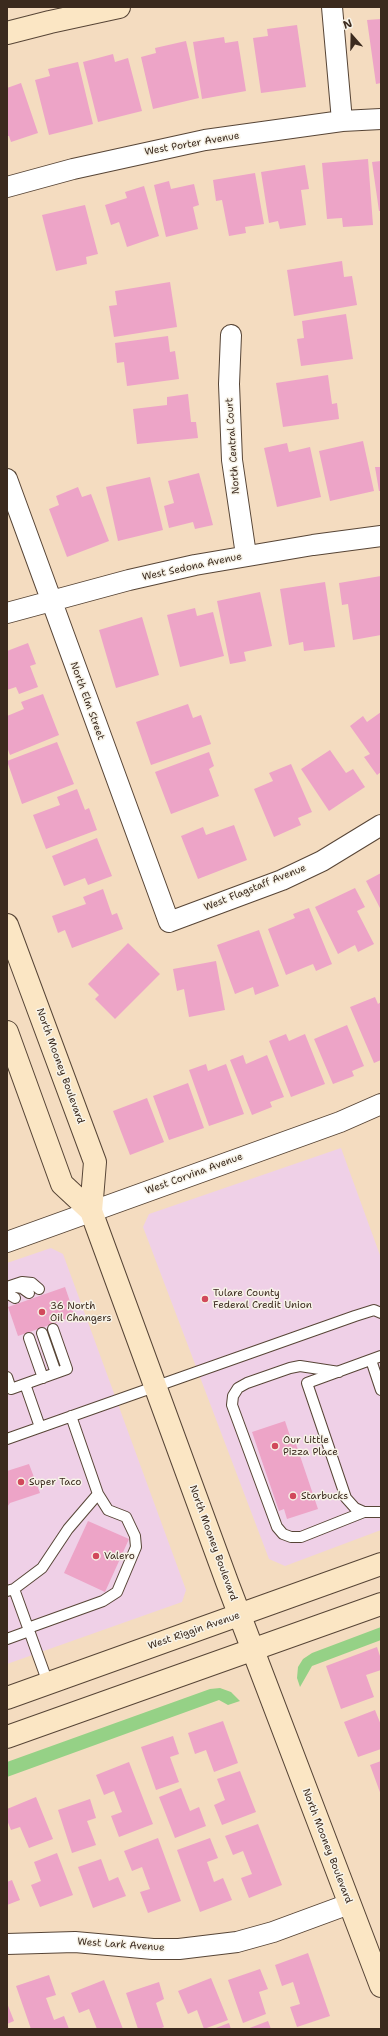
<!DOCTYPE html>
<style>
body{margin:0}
#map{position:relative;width:388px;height:2036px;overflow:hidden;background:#f4dcc0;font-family:"Shantell Sans",sans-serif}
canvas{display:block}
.frame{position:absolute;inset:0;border:8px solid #3b2a1e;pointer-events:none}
.north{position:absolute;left:332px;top:16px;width:40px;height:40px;-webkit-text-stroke:3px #f7f3e8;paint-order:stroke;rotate:340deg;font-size:11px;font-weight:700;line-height:16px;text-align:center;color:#3b2a1e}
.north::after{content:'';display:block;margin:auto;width:14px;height:18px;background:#3b2a1e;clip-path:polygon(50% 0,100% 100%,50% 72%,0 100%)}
</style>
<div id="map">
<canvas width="388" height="2036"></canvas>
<div class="frame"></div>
<div class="north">N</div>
</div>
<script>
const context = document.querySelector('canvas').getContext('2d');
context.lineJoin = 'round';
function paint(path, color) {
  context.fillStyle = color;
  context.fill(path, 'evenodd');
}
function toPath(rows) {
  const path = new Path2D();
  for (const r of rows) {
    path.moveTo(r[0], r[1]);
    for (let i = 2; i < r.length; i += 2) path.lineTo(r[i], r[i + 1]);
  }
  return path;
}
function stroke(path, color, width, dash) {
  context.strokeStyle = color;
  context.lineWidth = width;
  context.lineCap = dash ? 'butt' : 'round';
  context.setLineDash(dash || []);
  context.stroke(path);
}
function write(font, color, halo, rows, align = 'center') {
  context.font = font + ' "Shantell Sans",sans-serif';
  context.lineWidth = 3;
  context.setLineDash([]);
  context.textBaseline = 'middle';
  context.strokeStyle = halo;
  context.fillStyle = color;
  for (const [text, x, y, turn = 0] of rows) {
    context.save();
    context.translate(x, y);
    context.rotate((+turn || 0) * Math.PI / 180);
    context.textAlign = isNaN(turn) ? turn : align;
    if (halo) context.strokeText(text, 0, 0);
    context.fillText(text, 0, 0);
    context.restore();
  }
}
paint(toPath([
 [341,1148,381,1258,381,1530,285,1566,269,1559,143,1227,149,1214],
 [51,1248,63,1254,186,1590,182,1602,7,1664,7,1263]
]), '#efd0e7');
paint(toPath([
 [381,1627,381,1640,312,1666,300,1687,297,1678,298,1667,303,1659,312,1653],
 [220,1688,231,1692,240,1701,228,1705,219,1700,7,1777,7,1762,210,1689]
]), '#95d186');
paint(toPath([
 [381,19,381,83,376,84,367,20],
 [297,25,306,87,261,93,253,38,268,36,267,29],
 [224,37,225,43,238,41,246,91,202,99,193,42],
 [186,41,199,98,153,109,141,57,156,53,155,48],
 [113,54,115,62,128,58,142,111,98,122,83,62],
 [78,62,93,124,49,135,35,80,50,76,48,69],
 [21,83,38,133,11,142,9,136,7,136,7,88],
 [368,159,373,225,343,227,342,218,327,219,322,163],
 [381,161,381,211,379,211,372,162],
 [305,165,309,189,301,190,306,225,280,229,278,221,269,223,261,172],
 [255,173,264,224,245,227,246,233,229,236,222,200,216,201,213,180],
 [169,181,171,189,194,184,199,205,193,207,198,229,166,237,154,185],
 [144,186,159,236,127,247,119,222,111,225,105,205,127,198,125,192],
 [85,205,98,254,86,257,87,264,56,271,42,215],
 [342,261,344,277,352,276,357,305,294,316,287,270],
 [170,282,177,327,114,337,109,306,117,305,115,291],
 [346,314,353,359,301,366,297,339,304,338,302,321],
 [168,336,170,352,175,351,179,379,127,386,124,362,117,363,115,343],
 [328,375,332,404,337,403,339,419,283,427,276,383],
 [188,394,191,422,196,422,198,438,137,444,133,409,167,405,167,397],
 [363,441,374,491,330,501,319,451],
 [287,443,289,452,310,447,321,497,277,507,264,448],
 [375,467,381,467,381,491,379,491],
 [199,473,213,525,195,529,193,522,169,528,164,506,174,503,168,481],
 [150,477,163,530,118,541,106,487],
 [78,487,82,497,91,494,109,541,67,557,49,509,59,505,56,496],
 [381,576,381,635,353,640,348,604,342,605,339,583],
 [325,582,335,647,304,651,303,642,289,645,280,589],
 [260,592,272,646,244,652,246,661,230,664,217,601],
 [195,608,197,616,213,612,224,656,180,667,167,615],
 [142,617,159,675,116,688,99,630],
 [28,643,36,664,30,666,38,687,19,694,16,687,7,690,7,651],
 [43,694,59,735,10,755,7,747,7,716,24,709,21,702],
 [188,704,193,718,201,715,211,744,151,765,136,722],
 [381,712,381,772,377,775,364,757,370,754,350,726,363,716,367,722],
 [57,742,74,784,22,804,7,761],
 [330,750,346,773,353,769,365,787,329,811,301,769],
 [209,752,214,766,209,769,219,796,171,814,155,772],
 [291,764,312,812,298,818,301,825,274,837,254,789,273,781,269,773],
 [77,789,85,810,89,808,97,830,46,849,33,815,60,805,57,797],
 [234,825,247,860,198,879,181,836,203,827,206,835],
 [97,838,112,876,88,885,85,878,64,886,52,856],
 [381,873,381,910,366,881],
 [355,888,365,907,357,911,374,944,358,952,355,945,338,954,315,907],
 [103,889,112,915,117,913,123,929,72,948,65,930,58,933,52,916,86,904,83,897],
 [309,908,332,964,316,971,313,964,286,975,268,929,295,918,293,914],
 [259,930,279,986,255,995,253,987,235,994,217,945],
 [128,943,160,974,115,1019,95,999,99,995,88,984],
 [216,961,225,1010,189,1017,184,989,177,991,173,969],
 [375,997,378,1004,381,1002,381,1060,374,1063,350,1007],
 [347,1025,364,1066,352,1071,354,1076,333,1084,314,1039],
 [286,1034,289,1041,305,1034,325,1084,291,1097,269,1041],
 [243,1055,246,1064,267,1055,284,1097,270,1102,272,1107,252,1115,230,1060],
 [206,1064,208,1071,226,1064,244,1114,209,1126,189,1070],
 [188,1083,204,1128,169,1140,153,1096],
 [147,1098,164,1142,130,1155,113,1111],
 [65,1287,75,1316,18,1336,8,1307],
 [285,1421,293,1445,296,1444,318,1509,287,1519,284,1509,279,1511,252,1432],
 [29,1464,40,1493,10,1503,7,1507,7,1471],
 [88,1521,129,1539,105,1592,64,1573],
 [377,1647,381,1659,381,1670,366,1675,374,1697,341,1709,326,1666],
 [375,1710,381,1725,381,1749,358,1757,344,1722],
 [223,1721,238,1763,214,1772,206,1750,195,1754,188,1733],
 [173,1736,179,1754,170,1757,179,1782,156,1790,141,1747],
 [381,1761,381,1795,370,1765],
 [129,1762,153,1824,119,1837,111,1816,122,1812,114,1791,104,1795,96,1775],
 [240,1771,256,1812,222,1825,214,1805,225,1800,217,1779],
 [181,1788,190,1811,199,1807,206,1826,175,1838,159,1797],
 [36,1797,53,1839,29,1848,20,1827,11,1830,7,1820,7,1809],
 [90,1799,96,1818,87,1821,96,1845,72,1853,58,1810],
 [258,1824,282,1885,249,1898,241,1878,252,1874,243,1851,233,1855,225,1836],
 [158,1838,181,1901,148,1913,140,1892,150,1889,142,1867,132,1871,124,1851],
 [210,1838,218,1858,207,1862,214,1882,223,1878,232,1900,200,1912,177,1850],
 [57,1853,73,1895,40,1907,31,1885,41,1881,34,1862],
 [101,1859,109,1881,118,1877,126,1896,93,1908,78,1867],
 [12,1880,20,1900,7,1905,7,1882],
 [308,1953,330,2016,297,2027,290,2007,300,2004,293,1982,282,1986,275,1965],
 [260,1969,268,1989,259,1992,266,2014,243,2023,228,1980],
 [49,1975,56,1995,46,1998,54,2020,64,2016,69,2029,31,2029,16,1986],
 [211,1978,228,2020,204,2029,197,2010,188,2014,178,1991],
 [104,1980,123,2029,97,2029,89,2009,79,2013,71,1993],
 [159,1982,164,1999,156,2003,164,2027,159,2029,138,2029,126,1993],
 [7,2003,14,2021,7,2024],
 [268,2021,271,2029,247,2029],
 [229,2023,231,2029,213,2029]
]), '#eda4c7');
const lane = toPath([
 [11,1286,22,1288,29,1293],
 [7,1287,22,1282,32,1283,39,1289],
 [7,1293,15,1298],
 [42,1333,56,1373],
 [29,1338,43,1378],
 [381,1356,307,1383,346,1498,355,1508,364,1512,381,1512],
 [371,1360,381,1390],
 [339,1372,300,1366,290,1368,247,1383,238,1388,233,1396,232,1405,277,1527,283,1534,291,1537,301,1537,364,1512],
 [7,1377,11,1389,67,1369,53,1329],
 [25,1384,40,1427],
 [7,1439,355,1316,374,1310,381,1313],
 [14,1589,48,1683],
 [7,1591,14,1589,42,1568,68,1529,98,1494,71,1416],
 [28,1628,103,1601,117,1592,136,1547,135,1536,126,1517,108,1510,98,1494],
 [7,1639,29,1631]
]);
const street = toPath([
 [332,7,342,121],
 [7,187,73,169,205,140,342,121,381,119],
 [231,335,229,384,232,460,246,555],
 [7,479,169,922,282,880,322,861,381,825],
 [7,613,129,580,195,565,313,545,381,536],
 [7,1242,340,1122,381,1104],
 [7,1944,75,1942,153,1949,179,1949,237,1942,273,1932,349,1904]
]);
const secondary = toPath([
 [7,33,50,22,119,7],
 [7,925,95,1162,91,1211,227,1582,381,1986],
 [7,1032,62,1184,91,1211],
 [7,1698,381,1564],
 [7,1737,381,1604]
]);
stroke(lane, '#574536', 12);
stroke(street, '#574536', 22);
stroke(secondary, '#574536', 24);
stroke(lane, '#fff', 10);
stroke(street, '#fff', 20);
stroke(secondary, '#fbe6c4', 22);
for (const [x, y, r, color] of [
 [205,1299,4,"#d1495b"],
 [42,1312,4,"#d1495b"],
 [275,1446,4,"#d1495b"],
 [21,1482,4,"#d1495b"],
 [293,1496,4,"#d1495b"],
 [96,1556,4,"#d1495b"]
]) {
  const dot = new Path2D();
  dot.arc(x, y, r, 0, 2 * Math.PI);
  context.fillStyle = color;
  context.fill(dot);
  stroke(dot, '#f7f3e8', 1.5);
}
write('10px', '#3b2a1e', '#f7f3e8', [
 ["West Porter Avenue",192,144,-10],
 ["North Central Court",233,446,-94],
 ["West Sedona Avenue",192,567,-12],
 ["North Elm Street",87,701,70],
 ["West Flagstaff Avenue",255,888,-22],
 ["North Mooney Boulevard",60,1066,70],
 ["West Corvina Avenue",194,1174,-20],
 ["North Mooney Boulevard",213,1543,70],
 ["West Riggin Avenue",194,1631,-19],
 ["North Mooney Boulevard",327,1846,69],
 ["West Lark Avenue",121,1945,4]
]);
write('10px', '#3b2a1e', '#f7f3e8', [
 ["Tulare County",213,1293],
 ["Federal Credit Union",213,1305],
 ["36 North",50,1306],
 ["Oil Changers",50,1318],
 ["Our Little",283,1440],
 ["Pizza Place",283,1452],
 ["Super Taco",29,1482],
 ["Starbucks",301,1496],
 ["Valero",104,1556]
], 'left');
</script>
